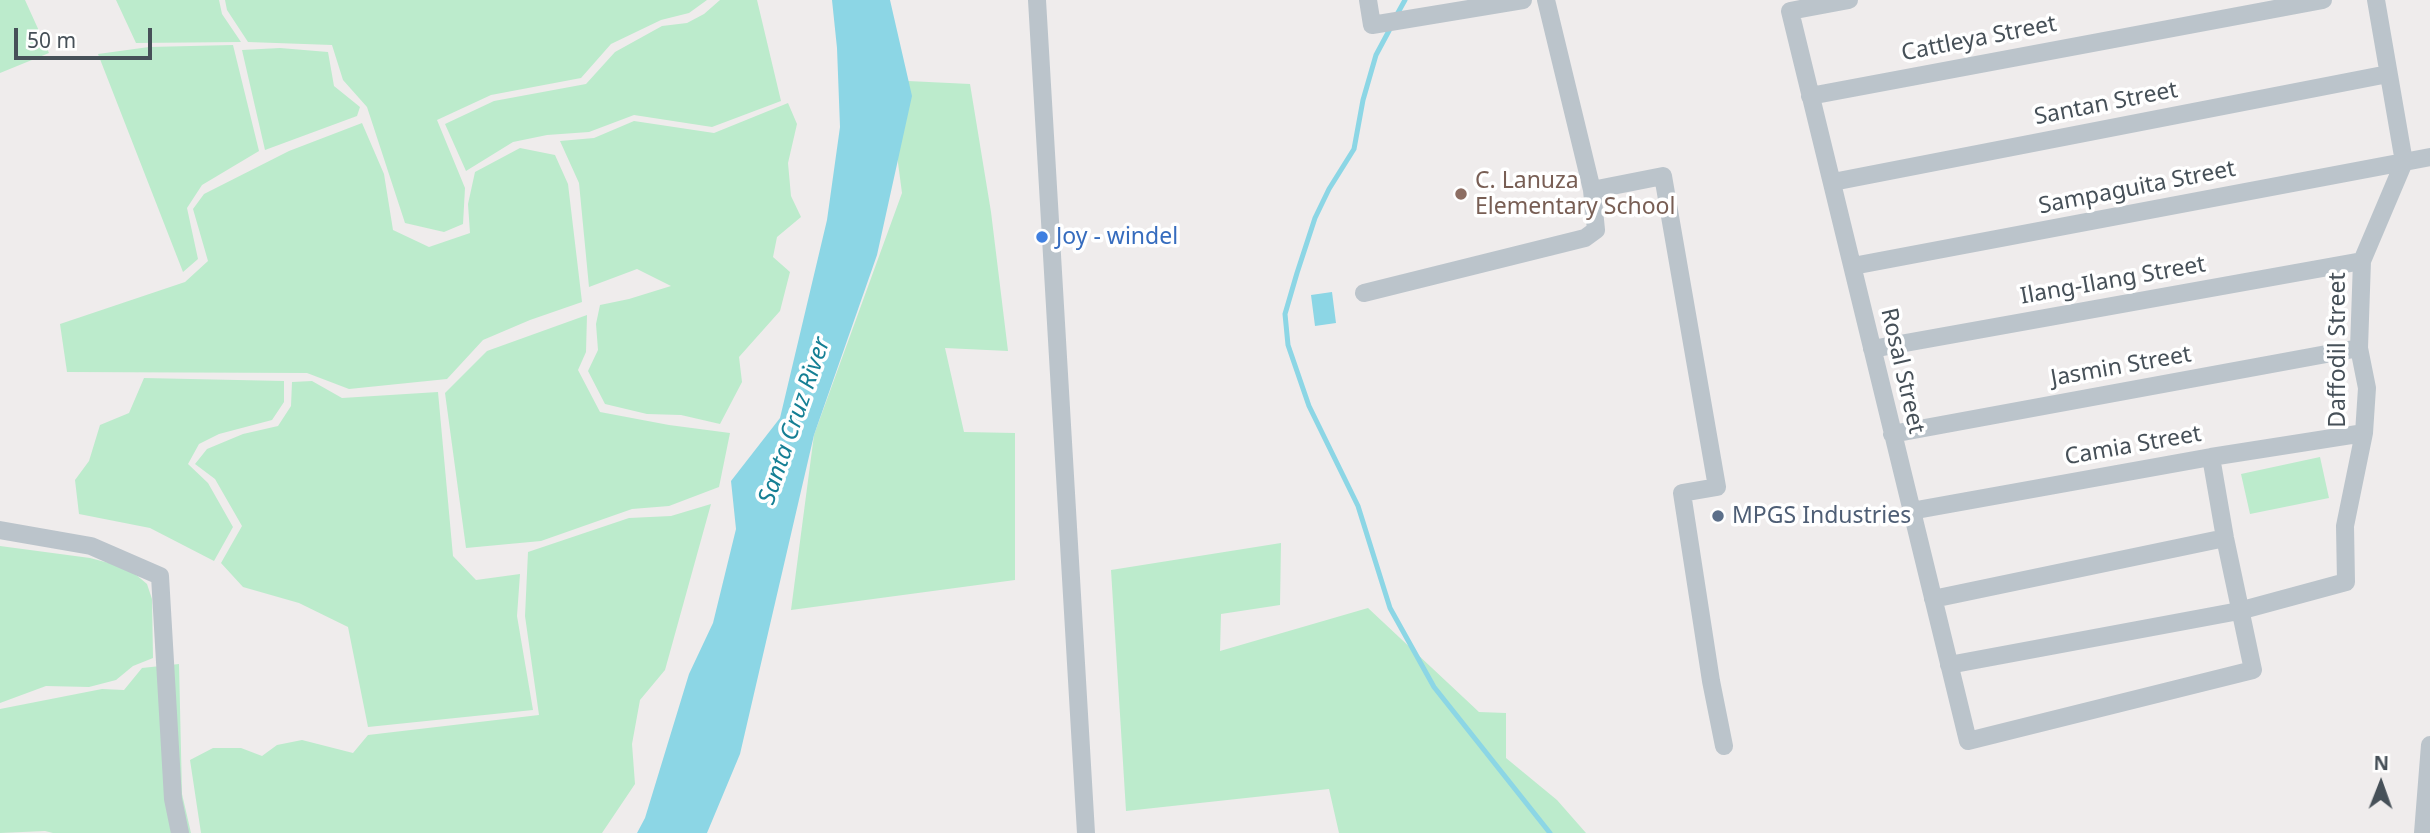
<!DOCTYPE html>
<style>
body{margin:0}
#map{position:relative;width:2430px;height:833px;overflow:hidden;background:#efecec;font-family:"Noto Sans",sans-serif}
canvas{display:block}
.north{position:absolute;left:2346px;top:749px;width:70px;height:70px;-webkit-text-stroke:5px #fff;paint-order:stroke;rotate:1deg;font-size:19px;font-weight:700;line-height:28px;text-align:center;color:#465058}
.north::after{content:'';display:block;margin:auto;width:24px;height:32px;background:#465058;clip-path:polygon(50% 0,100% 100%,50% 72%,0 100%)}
.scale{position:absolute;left:14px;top:28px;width:138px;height:32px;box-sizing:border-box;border:4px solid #465058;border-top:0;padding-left:9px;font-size:21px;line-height:24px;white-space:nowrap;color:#465058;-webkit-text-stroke:5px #fff;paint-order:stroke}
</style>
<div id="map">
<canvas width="2430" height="833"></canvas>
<div class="north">N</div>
<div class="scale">50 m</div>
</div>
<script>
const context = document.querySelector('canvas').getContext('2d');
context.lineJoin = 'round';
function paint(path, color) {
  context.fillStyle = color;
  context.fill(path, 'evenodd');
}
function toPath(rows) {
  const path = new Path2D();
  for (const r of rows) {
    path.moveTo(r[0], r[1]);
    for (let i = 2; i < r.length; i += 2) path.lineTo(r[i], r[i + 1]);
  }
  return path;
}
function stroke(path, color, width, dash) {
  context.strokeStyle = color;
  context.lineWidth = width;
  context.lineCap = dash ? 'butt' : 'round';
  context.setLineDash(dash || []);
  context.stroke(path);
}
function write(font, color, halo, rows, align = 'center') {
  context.font = font + ' "Noto Sans",sans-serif';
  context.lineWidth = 7;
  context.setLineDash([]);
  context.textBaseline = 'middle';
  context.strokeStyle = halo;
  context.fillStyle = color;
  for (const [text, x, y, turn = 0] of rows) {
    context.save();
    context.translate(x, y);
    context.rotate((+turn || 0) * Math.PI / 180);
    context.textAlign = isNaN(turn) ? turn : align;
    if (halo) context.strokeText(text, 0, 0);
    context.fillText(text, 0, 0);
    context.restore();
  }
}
paint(toPath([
 [0,0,25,0,49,53,0,73],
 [116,0,219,0,222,14,241,42,136,43],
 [225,0,707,0,689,13,661,20,611,44,581,78,491,95,437,120,465,188,463,224,444,232,405,223,367,107,343,80,332,45,248,42,227,10],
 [720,0,757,0,781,101,712,127,634,115,589,132,547,135,513,142,466,171,445,124,494,101,586,84,615,52,662,26,687,23,704,14],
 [233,45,259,151,202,185,187,208,198,259,183,272,98,54,149,47],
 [280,48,328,52,334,86,360,107,357,116,265,150,242,50],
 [887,80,970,84,991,212,1008,351,945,348,964,432,1015,433,1015,580,791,610,814,435,902,193],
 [788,103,797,124,788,163,791,196,801,217,777,237,773,257,790,272,780,311,739,357,742,382,720,424,681,415,647,414,605,404,588,371,598,350,596,324,600,305,629,299,671,286,637,269,589,287,579,183,560,141,594,138,634,121,714,133],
 [362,123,384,174,393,230,429,247,470,233,468,204,475,172,520,148,555,155,568,184,582,302,530,320,483,340,447,379,349,389,307,373,67,372,60,324,185,282,208,261,193,209,204,194,289,151],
 [587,315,586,352,578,370,600,412,669,425,730,433,719,487,669,506,632,509,541,541,466,548,445,393,487,351],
 [144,378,284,381,284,402,272,420,219,434,199,444,188,464,208,483,233,527,214,561,150,528,79,514,75,480,89,461,100,425,129,413],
 [312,381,342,398,438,392,453,556,476,580,520,574,517,616,533,710,368,727,348,627,299,603,243,587,221,563,242,526,215,479,195,464,207,449,243,434,278,426,291,406,292,382],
 [2320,457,2329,498,2250,514,2241,474],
 [711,504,665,670,640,700,632,744,635,784,602,833,201,833,190,760,213,748,241,748,262,756,277,745,302,740,353,753,368,735,539,715,525,616,528,552,629,518,671,516],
 [1281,543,1280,605,1221,614,1220,651,1368,608,1479,712,1506,713,1506,758,1557,800,1586,833,1339,833,1329,789,1126,811,1111,570],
 [0,546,90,558,128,568,147,584,152,599,153,658,133,666,116,680,89,687,46,686,0,703],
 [179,664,182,794,191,833,53,833,45,831,0,833,0,709,102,689,124,690,142,668]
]), '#bcebcc');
paint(toPath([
 [832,0,890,0,912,96,877,255,814,435,740,754,707,833,637,833,645,818,689,674,713,623,736,529,731,481,780,418,827,220,840,127,837,48],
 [1332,292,1336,323,1315,326,1311,295]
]), '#8cd6e5');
stroke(toPath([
 [1395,18,1405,0],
 [1391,27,1376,55,1363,100,1354,149,1329,189,1315,218,1297,273,1285,314,1288,345,1309,406,1358,506,1390,608,1434,687,1550,833]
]), '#8cd6e5', 5);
stroke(toPath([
 [1037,0,1086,833],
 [1368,0,1372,25,1523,0],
 [1849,0,1790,11,1968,741,2253,670,2225,538,2211,457],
 [1810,96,2323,0],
 [1833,182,2388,74],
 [1592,190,1663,176,1717,487,1682,493,1711,681,1724,746],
 [1853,266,2430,157],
 [1364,293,1585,238,1596,230,1592,190,1546,0],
 [1872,349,2362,261],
 [1892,434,2359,348],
 [1911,511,2211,457,2364,433],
 [0,530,91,546,160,576,173,799,180,833],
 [1933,599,2225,538],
 [1949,665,2239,611,2346,582,2345,526,2364,433,2367,388,2359,348,2362,261,2404,162,2376,0],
 [2423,833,2430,745]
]), '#bbc4cb', 18);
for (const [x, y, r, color] of [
 [1461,194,7,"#8d6e63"],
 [1042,237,7,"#3f7fe0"],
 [1718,516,7,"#5c6f8a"]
]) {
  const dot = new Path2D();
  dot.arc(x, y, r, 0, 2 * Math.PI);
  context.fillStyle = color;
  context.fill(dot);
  stroke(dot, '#fff', 2.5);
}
write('23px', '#465058', '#fff', [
 ["Cattleya Street",1979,39,-11],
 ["Santan Street",2106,104,-11],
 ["Sampaguita Street",2137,188,-11],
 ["Ilang-Ilang Street",2113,281,-10],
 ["Daffodil Street",2338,350,-90],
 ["Jasmin Street",2121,367,-10],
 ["Rosal Street",1902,371,77],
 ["Camia Street",2133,446,-10]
]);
write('23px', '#785e54', '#fff', [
 ["C. Lanuza",1475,181],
 ["Elementary School",1475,207]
], 'left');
write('23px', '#366cbe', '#fff', [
 ["Joy - windel",1056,237]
], 'left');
write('23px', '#4e5e75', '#fff', [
 ["MPGS Industries",1732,516]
], 'left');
write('italic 24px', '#157f94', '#fff', [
 ["Santa Cruz River",795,421,-71]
]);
</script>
